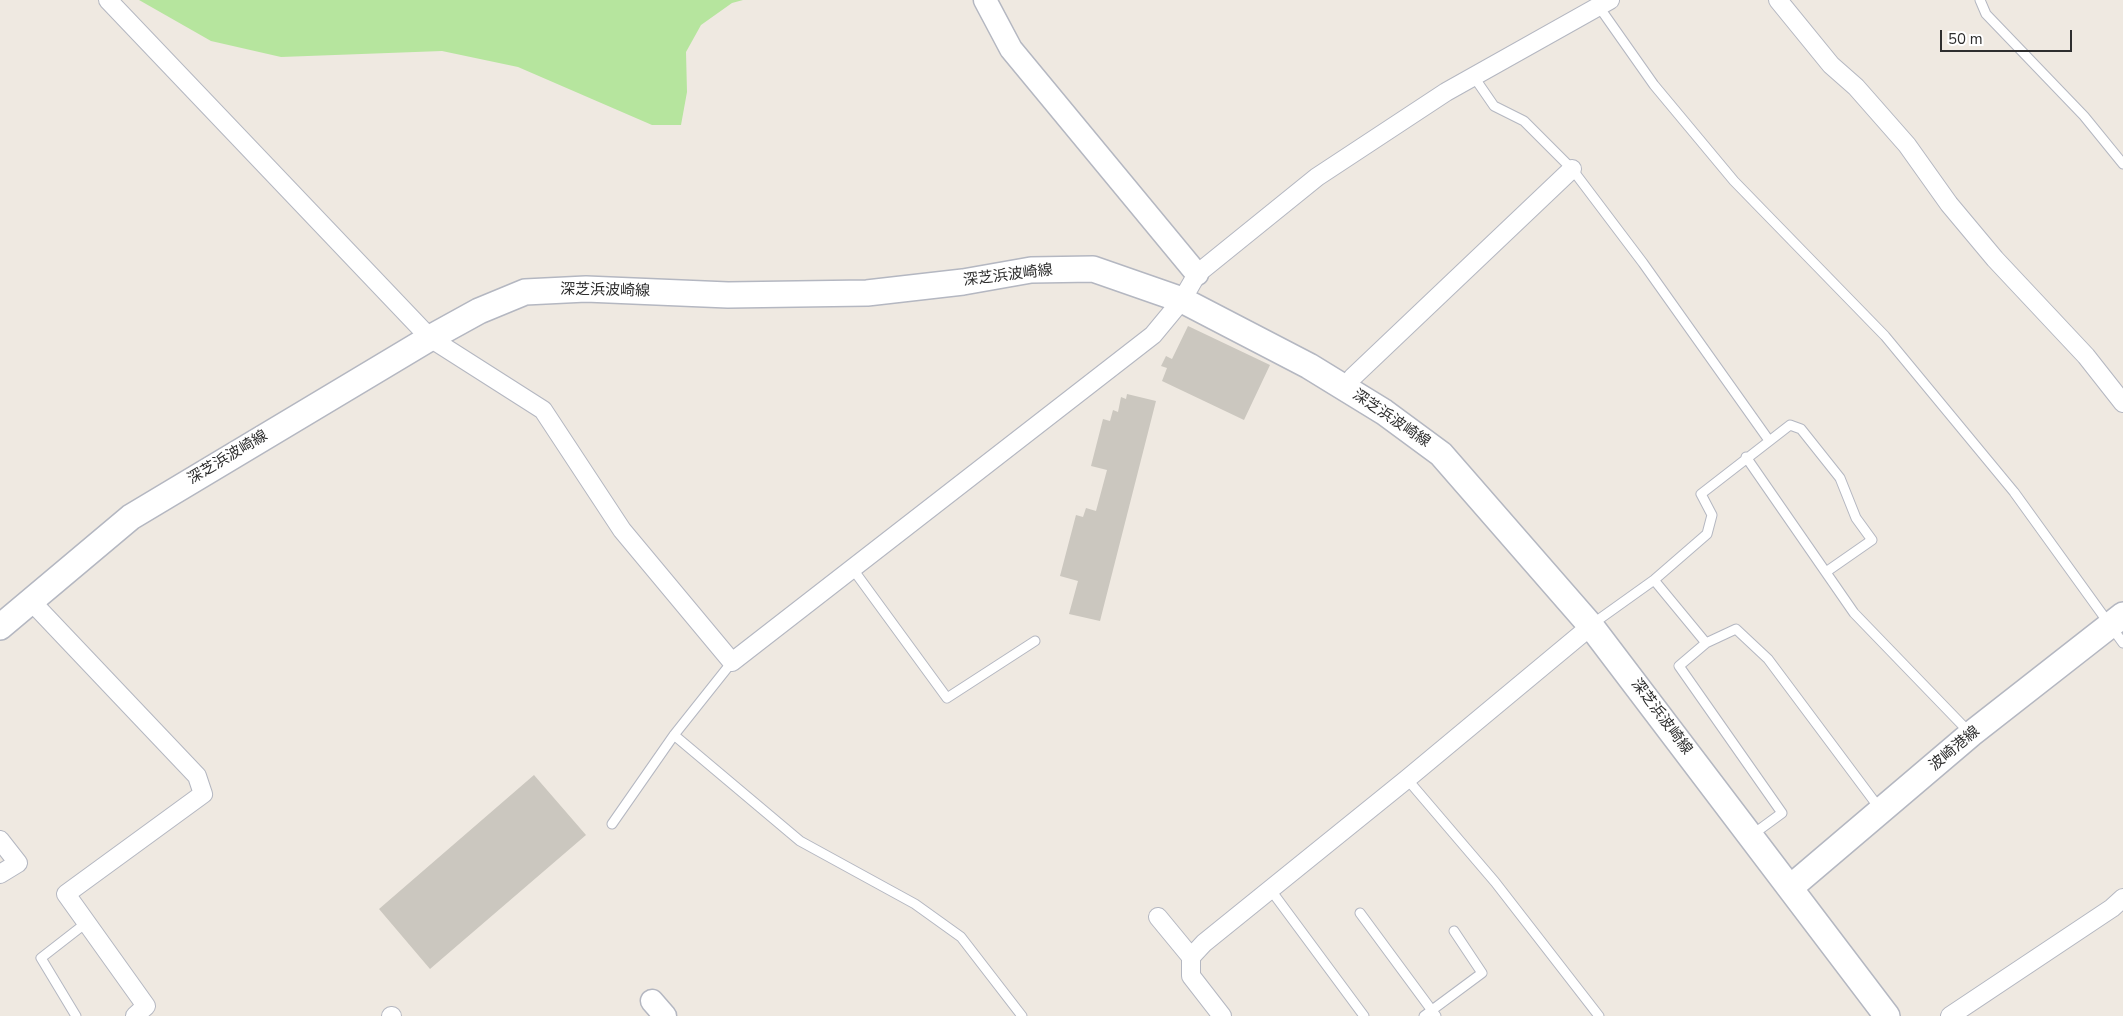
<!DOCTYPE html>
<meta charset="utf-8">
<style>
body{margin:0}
#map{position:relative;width:2123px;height:1016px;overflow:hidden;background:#efe9e1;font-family:"Nunito Sans",sans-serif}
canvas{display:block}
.scale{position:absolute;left:1940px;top:30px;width:132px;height:22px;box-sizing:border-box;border:2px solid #2e2e2e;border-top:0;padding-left:6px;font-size:15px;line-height:18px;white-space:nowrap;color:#2e2e2e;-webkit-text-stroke:4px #fff;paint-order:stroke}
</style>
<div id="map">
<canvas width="2123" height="1016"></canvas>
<div class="scale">50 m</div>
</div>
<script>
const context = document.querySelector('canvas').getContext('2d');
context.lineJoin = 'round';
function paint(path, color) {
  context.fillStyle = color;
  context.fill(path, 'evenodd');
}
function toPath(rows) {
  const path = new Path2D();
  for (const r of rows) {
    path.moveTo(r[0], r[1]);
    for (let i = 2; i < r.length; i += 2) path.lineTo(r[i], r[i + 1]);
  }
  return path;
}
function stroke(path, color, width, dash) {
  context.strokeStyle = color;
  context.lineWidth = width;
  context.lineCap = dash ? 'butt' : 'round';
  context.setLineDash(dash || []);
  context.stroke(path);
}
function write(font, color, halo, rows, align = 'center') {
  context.font = font + ' "Nunito Sans","Noto Sans JP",sans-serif';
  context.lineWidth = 5;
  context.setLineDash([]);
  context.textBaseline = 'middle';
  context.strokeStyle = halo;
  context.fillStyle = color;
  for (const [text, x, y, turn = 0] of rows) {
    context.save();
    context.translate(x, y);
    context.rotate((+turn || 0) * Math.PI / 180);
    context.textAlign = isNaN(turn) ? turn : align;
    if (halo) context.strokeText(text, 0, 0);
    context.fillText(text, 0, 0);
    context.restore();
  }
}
paint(toPath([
 [139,0,743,0,732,3,701,25,686,52,687,92,681,125,652,125,518,67,442,51,281,57,211,41]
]), '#b6e59e');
paint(toPath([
 [1188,326,1270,365,1244,420,1162,381,1167,368,1161,366,1166,356,1172,359],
 [1127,394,1156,401,1100,621,1069,614,1078,581,1060,576,1076,515,1083,517,1086,508,1096,511,1107,470,1091,466,1103,419,1110,421,1113,410,1118,412,1121,397,1126,399],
 [534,775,586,835,430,969,379,909]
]), '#cbc7bf');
const service = toPath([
 [1980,0,1986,14,2084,116,2123,164],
 [1597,4,1654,85,1734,181,1885,336,2014,492,2123,643],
 [1474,77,1494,106,1524,121,1572,169,1643,263,1768,439],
 [1746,457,1854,613,1969,732],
 [852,568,947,698,1035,641],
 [1654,580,1706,643],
 [1591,625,1654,580,1707,534,1712,515,1701,494,1790,425,1801,429,1840,478,1856,518,1872,540,1826,572],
 [674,735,800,841,915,904,961,937,1022,1016],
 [1407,779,1495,882,1599,1016],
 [612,824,674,735,732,662],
 [1752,835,1782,813,1679,666,1706,643,1736,629,1768,659,1880,809],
 [1270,889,1364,1016],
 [1360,913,1436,1016],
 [76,1016,41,958,86,923],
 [1424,1016,1482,973,1454,931]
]);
const minor = toPath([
 [108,0,430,338,543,410,622,530,732,662,1153,335,1182,300,1197,274,1317,177,1446,92,1610,0],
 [1778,0,1831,65,1856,87,1907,145,1949,204,1995,259,2086,356,2123,403],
 [1345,388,1353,377,1572,169],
 [30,600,197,776,203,794,66,894,146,1006,135,1016],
 [0,840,18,863,0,874],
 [1158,917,1191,957,1191,976,1222,1016],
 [1191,957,1204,943,1407,779,1591,626],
 [391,1016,392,1016],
 [1950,1016,2112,908,2123,898]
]);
const tertiary = toPath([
 [985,0,1011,49,1197,274],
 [652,1001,665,1016]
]);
const secondary = toPath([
 [0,627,131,517,430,338,479,311,525,292,586,289,728,295,867,293,963,282,1031,270,1093,269,1182,300,1309,366,1384,412,1441,454,1591,626,1887,1016],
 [1791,887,1971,734,2123,615]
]);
stroke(service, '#b4b7c1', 11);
stroke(minor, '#b4b7c1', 20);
stroke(tertiary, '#b4b7c1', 25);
stroke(secondary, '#b4b7c1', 28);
stroke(service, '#fff', 9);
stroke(minor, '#fff', 18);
stroke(tertiary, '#fff', 22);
stroke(secondary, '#fff', 25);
write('15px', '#2e2e2e', '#fff', [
 ["深芝浜波崎線",1008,276,-7],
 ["深芝浜波崎線",605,291,1],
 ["深芝浜波崎線",1391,419,34],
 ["深芝浜波崎線",228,458,-31],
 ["深芝浜波崎線",1661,717,53],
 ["波崎港線",1955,749,-40]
]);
</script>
